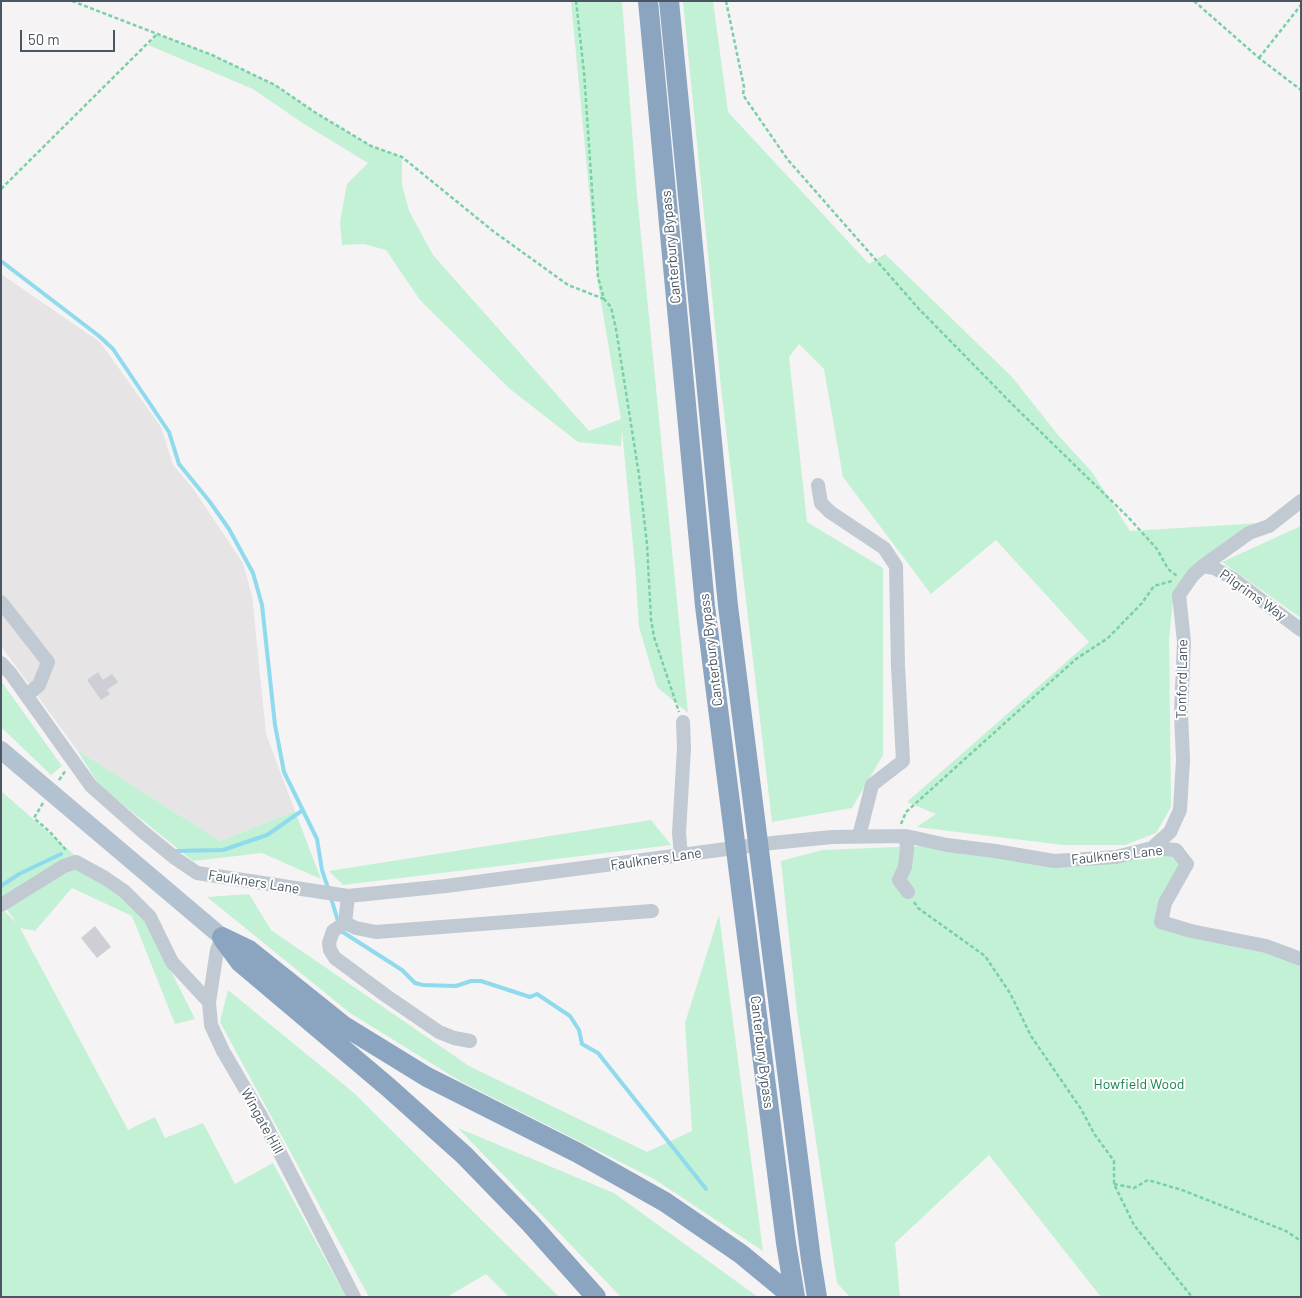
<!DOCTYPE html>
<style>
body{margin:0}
#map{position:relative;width:1302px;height:1298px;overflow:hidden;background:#f5f3f3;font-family:Barlow,sans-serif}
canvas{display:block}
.frame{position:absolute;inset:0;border:2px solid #4a5661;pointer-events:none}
.scale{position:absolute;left:20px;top:30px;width:95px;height:22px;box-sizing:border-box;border:2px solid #4a5661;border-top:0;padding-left:6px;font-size:15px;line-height:18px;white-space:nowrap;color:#4a5661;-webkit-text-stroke:4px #fff;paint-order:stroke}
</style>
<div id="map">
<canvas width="1302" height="1298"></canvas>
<div class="frame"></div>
<div class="scale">50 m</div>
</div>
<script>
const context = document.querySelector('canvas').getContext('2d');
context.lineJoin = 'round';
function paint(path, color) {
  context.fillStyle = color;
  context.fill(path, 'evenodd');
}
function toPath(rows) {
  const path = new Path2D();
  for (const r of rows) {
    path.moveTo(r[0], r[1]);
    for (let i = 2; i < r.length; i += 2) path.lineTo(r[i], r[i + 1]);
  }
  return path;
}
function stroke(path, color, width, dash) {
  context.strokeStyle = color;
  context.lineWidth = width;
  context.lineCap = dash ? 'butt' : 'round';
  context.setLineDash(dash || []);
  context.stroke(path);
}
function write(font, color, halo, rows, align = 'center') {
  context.font = font + ' Barlow,sans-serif';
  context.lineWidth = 4;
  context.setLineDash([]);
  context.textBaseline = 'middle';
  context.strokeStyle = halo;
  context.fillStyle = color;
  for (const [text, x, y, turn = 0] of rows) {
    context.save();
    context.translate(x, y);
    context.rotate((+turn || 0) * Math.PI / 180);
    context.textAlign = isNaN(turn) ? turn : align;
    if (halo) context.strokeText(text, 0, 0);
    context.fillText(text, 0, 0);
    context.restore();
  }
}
paint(toPath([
 [1,274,100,342,161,427,173,465,192,487,243,563,252,596,266,734,295,811,220,841,77,750,1,646]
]), '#e6e4e5');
paint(toPath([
 [571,1,622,1,637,195,688,713,657,687,639,627,635,566,622,430,621,446,578,442,510,389,420,300,386,250,364,244,342,245,340,222,347,184,368,163,304,124,253,89,148,45,157,34,212,55,275,85,316,113,371,146,402,157,402,185,409,211,433,255,589,431,621,419,598,284],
 [683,1,713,1,728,112,869,264,885,254,1012,377,1058,435,1092,472,1130,531,1261,523,1174,591,1169,638,1171,807,1156,833,1125,845,1063,845,917,827,936,814,907,802,1089,642,996,540,931,594,843,477,824,369,799,344,789,357,807,522,883,568,883,755,852,808,772,822,721,387],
 [1301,526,1301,618,1222,562],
 [1,681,62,766,51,775,1,727],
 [77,750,220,841,295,811,321,879,262,853,193,861,99,785],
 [1,791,143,915,195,1019,175,1024,132,916,72,888,35,931,20,928,128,1130,155,1117,165,1138,203,1123,235,1184,273,1163,346,1297,1,1297,1,914,4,911,17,923,1,902],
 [651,820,671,845,343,885,329,871],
 [947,845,1054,861,1176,850,1187,864,1161,922,1301,959,1301,1297,1101,1297,989,1155,895,1243,900,1297,850,1297,837,1283,797,1012,781,861,822,850],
 [249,894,271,930,469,1066,647,1152,692,1131,685,1023,719,915,763,1251,654,1179,460,1081,350,1013,207,897],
 [228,990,354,1093,559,1297,509,1297,486,1274,447,1297,369,1297,220,1022],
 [458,1128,614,1193,758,1297,621,1297]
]), '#c3f1d5');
stroke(toPath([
 [1,261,99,336,113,349,169,432,179,464,210,502,229,529,253,573,262,605,275,725,284,772,317,839,322,870,329,891],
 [176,851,223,850,267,835,303,810],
 [1,886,19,874,61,854],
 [331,898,341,931,402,970,415,983,423,985,456,986,471,981,481,981,530,997,537,994,570,1016,579,1030,582,1044,598,1053,706,1189]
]), '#90daee', 4);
paint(toPath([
 [98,672,103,680,112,674,118,682,107,690,110,694,101,700,87,680],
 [95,926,111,947,97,958,81,938]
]), '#cdcfd5');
stroke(toPath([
 [72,1,212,55,275,85,316,113,371,146,402,157,493,231,568,285,604,299],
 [576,1,584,72,598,277,604,299,611,307,616,329,639,475,647,544,651,619,654,637,679,712],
 [726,1,744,87,743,95,788,160,919,309,1015,407,1128,517,1157,549,1168,569,1177,576],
 [1194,1,1259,58,1301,90],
 [1259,58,1301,5],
 [1,189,157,34],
 [59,780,66,770],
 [43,803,34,818,50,832,67,851],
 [901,824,906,812,1076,659,1108,638,1142,603,1154,586,1172,581],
 [914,902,918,908,985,956,1010,993,1031,1036,1081,1109,1095,1135,1114,1161,1114,1184,1134,1225,1192,1297],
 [1114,1184,1134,1188,1148,1180,1182,1190,1286,1231,1301,1241]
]), '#7ad0a6', 2.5, [4, 2.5]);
stroke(toPath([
 [818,485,821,503,830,512,884,548,896,566,898,666,903,761,872,785,859,836],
 [1203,566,1214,568,1232,578,1301,630],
 [1,602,48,662,39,685,27,695],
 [1,663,11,674,91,786,142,831,175,858,197,873,348,896,446,886,772,843,832,837,906,836,947,845,995,851,1054,861,1116,857,1152,848,1176,850,1187,864,1165,903,1161,922,1191,931,1266,946,1301,959],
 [906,836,907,849,905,867,899,880,908,892],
 [1152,848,1170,832,1180,810,1183,760,1181,713,1184,642,1179,595,1193,575,1203,566,1249,533,1269,526,1301,501],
 [681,855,679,833,684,748,683,722],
 [1,905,64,866,76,862,105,878,124,891,150,917,172,962,209,1002],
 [345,923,348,896],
 [222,937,217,950,209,1002,211,1025,223,1051,261,1116,354,1297],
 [470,1041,454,1038,439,1032,385,995,335,958,330,950,329,943,333,931,345,923,356,928,376,932,652,911]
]), '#c1cad2', 14);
stroke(toPath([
 [1,750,222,937]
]), '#b3c2d1', 18);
stroke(toPath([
 [648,1,705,606,786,1243,795,1297],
 [669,1,728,606,811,1260,817,1297],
 [222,937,249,950,344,1026,427,1077,578,1153,665,1202,741,1254,793,1297],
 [223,939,240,962,388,1087,464,1155,530,1223,596,1297]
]), '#8ba5c1', 20);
write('14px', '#4a5661', '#fff', [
 ["Canterbury Bypass",671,247,-95],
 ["Pilgrims Way",1253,595,35],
 ["Canterbury Bypass",711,650,-97],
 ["Tonford Lane",1182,679,-89],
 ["Faulkners Lane",1117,855,-6],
 ["Faulkners Lane",656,859,-8],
 ["Faulkners Lane",254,882,9],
 ["Canterbury Bypass",762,1052,83],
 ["Wingate Hill",262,1121,61]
]);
write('14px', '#17864f', '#fff', [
 ["Howfield Wood",1139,1084]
]);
</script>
